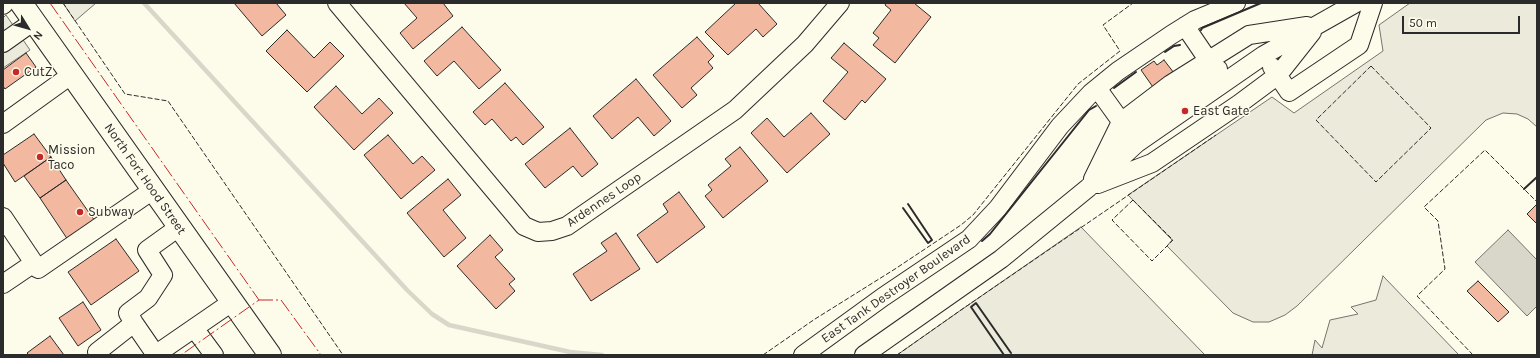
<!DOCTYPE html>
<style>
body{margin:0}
#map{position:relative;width:1540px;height:358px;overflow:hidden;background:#fdfbea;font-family:Karla,sans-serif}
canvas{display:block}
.frame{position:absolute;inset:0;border:4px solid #2b2b2b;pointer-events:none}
.north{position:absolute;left:8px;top:8px;width:40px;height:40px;-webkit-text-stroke:3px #fdfbea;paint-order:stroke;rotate:127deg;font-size:11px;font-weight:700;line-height:16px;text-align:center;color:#2b2b2b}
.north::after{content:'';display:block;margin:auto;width:14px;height:18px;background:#2b2b2b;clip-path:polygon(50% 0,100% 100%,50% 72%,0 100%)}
.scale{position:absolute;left:1402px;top:16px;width:118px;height:18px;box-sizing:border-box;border:2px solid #2b2b2b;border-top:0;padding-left:5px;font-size:12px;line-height:14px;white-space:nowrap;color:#2b2b2b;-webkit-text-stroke:3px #fdfbea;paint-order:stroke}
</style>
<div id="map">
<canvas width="1540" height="358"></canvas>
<div class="frame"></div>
<div class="north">N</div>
<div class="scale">50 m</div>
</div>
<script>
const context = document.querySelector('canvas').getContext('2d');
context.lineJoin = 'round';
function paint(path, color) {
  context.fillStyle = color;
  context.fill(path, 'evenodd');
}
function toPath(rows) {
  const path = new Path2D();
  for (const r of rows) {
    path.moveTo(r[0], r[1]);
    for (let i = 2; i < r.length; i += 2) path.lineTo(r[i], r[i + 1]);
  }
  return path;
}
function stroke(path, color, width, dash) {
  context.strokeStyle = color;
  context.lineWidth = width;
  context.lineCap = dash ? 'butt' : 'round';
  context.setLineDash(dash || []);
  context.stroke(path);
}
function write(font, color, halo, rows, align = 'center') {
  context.font = font + ' Karla,sans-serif';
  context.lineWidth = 3;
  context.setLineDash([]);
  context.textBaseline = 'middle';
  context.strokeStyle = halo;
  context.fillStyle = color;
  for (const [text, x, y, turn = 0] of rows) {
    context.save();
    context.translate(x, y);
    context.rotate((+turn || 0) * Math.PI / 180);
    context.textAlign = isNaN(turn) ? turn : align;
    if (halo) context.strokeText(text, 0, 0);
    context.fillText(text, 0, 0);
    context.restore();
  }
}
const green = toPath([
 [63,3,96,3,75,21,63,3],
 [1410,3,1537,3,1537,127,1528,119,1517,114,1503,113,1486,120,1297,306,1285,315,1269,322,1253,322,1233,313,1167,246,1172,240,1128,195,1272,97,1294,113,1383,51,1379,25,1410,3],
 [1081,227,1205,355,897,355,961,310,1081,227]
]);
paint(green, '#ecebdb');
stroke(green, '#74746e', 1);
const parking = toPath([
 [6,15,30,50,3,68,3,18,6,15],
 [1383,276,1459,355,1312,355,1315,340,1322,348,1330,320,1358,314,1351,307,1376,300,1383,276]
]);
paint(parking, '#eceadb');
stroke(parking, '#74746e', 1);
const water = toPath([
 [1508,230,1537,260,1537,306,1527,316,1475,262,1508,230]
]);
paint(water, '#d8d7c9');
stroke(water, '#74746e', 1);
stroke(toPath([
 [144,3,407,290,432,314,449,325,570,352,602,355]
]), '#d8d7c9', 4.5);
const building = toPath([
 [234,3,276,3,286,15,262,36,234,3],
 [404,3,443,3,453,16,413,49,400,33,417,18,404,3],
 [736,3,758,3,777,24,763,37,756,29,728,55,705,32,736,3],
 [886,3,914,3,931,17,895,63,873,45,879,38,873,33,891,10,885,5,886,3],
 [462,27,501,70,479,89,454,61,437,76,424,61,462,27],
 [287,30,314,58,330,42,344,56,307,92,266,51,287,30],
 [697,37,714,56,708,62,713,68,691,88,697,95,682,108,653,75,697,37],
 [844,43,886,79,865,103,862,100,845,120,823,101,848,72,831,58,844,43],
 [26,53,36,67,5,89,3,86,3,70,26,53],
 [1164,60,1174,73,1155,90,1141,70,1154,61,1157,65,1164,60],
 [636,79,671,121,654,136,638,117,612,139,593,116,636,79],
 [505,83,544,127,523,145,516,137,511,141,492,119,485,125,473,112,505,83],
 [336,86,362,114,379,98,393,113,354,150,314,107,336,86],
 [811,113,830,134,787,173,751,133,767,118,784,137,811,113],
 [570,128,598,164,582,177,573,166,545,188,525,164,570,128],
 [34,134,51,157,15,182,3,163,3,155,34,134],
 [388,135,413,164,422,156,435,170,401,199,364,155,388,135],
 [740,147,768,181,723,218,705,196,712,190,708,185,731,166,725,159,740,147],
 [51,157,66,180,40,198,24,176,51,157],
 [448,179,461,195,443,210,466,238,444,257,407,213,448,179],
 [66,180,95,221,68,240,40,198,66,180],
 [679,192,705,227,657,263,637,235,668,212,663,204,679,192],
 [1537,204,1537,224,1527,214,1537,204],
 [616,233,640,269,591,301,573,274,607,251,601,243,616,233],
 [490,235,503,250,495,257,515,279,509,284,515,291,496,309,457,266,490,235],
 [116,239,139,271,91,305,68,272,116,239],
 [1478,281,1509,312,1498,322,1467,291,1478,281],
 [83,302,101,330,78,346,59,318,83,302],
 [50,336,64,355,29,355,27,353,50,336]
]);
paint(building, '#f2b8a0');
stroke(building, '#2b2b2b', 1);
const minor = toPath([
 [337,3,524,226,538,232,552,231,567,226,735,110,805,44,840,3],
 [3,5,5,3],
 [1185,26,1215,70],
 [3,43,34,21],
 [1272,67,1289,92,1359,45,1373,3],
 [1097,88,1128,131],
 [3,124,71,75],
 [1116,151,1129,132,1218,69],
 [1093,179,1121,122,1171,84,1249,35,1307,26],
 [1098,184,1152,163,1239,104,1278,75,1312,32],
 [3,217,38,269,153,190],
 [3,284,34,263],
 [194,328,214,355],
 [97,352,134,323],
 [155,355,232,302],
 [156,355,134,323,128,313,148,298,163,275,147,250,179,227],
 [803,355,883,297,969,239,998,208,1060,126,1091,93,1118,71,1171,35,1195,20,1236,3],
 [864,355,1001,259,1088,188,1137,143,1264,55,1356,3]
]);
const major = toPath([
 [21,3,270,355]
]);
stroke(minor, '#2b2b2b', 20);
stroke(major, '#2b2b2b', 24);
stroke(minor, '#fdfbea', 18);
stroke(major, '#fdfbea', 22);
stroke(toPath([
 [63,3,125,94,168,101,343,355],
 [1371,66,1431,128,1376,182,1316,120,1371,66],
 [1133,200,1173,240,1152,261,1112,220,1133,200],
 [763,355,815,319,895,269,961,225,973,215,1078,84,1120,51,1103,25,1133,3],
 [897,355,961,310,1216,135],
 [1473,355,1417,296,1445,269,1438,221,1424,207,1485,150,1537,202],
 [1535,355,1537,354]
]), '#2b2b2b', 1, [5, 2]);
stroke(toPath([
 [1201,30,1202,28,1261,3],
 [1165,52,1174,46,1180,45],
 [1114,88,1136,72],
 [1524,189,1537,177],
 [903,208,928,243,932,240,908,204],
 [982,241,990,234,1089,110,1096,106],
 [1004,355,971,307,976,303,1011,353]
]), '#2b2b2b', 2);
stroke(toPath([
 [50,3,259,300,181,355],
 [259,300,281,300,321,355]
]), '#c62828', 1, [14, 3, 2, 3]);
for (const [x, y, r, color] of [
 [16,72,4,"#c62828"],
 [1185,111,4,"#c62828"],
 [40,157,4,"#c62828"],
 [80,212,4,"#c62828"]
]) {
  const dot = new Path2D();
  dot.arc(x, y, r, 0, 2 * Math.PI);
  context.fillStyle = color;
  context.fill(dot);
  stroke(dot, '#fdfbea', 1.5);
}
write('13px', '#2b2b2b', '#fdfbea', [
 ["CutZ",24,72],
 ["East Gate",1193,111],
 ["Mission",48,150],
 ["Taco",48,165],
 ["Subway",88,212]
], 'left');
write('13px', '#2b2b2b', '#fdfbea', [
 ["North Fort Hood Street",145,179,55],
 ["Ardennes Loop",604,200,-34],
 ["East Tank Destroyer Boulevard",896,289,-35]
]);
</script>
